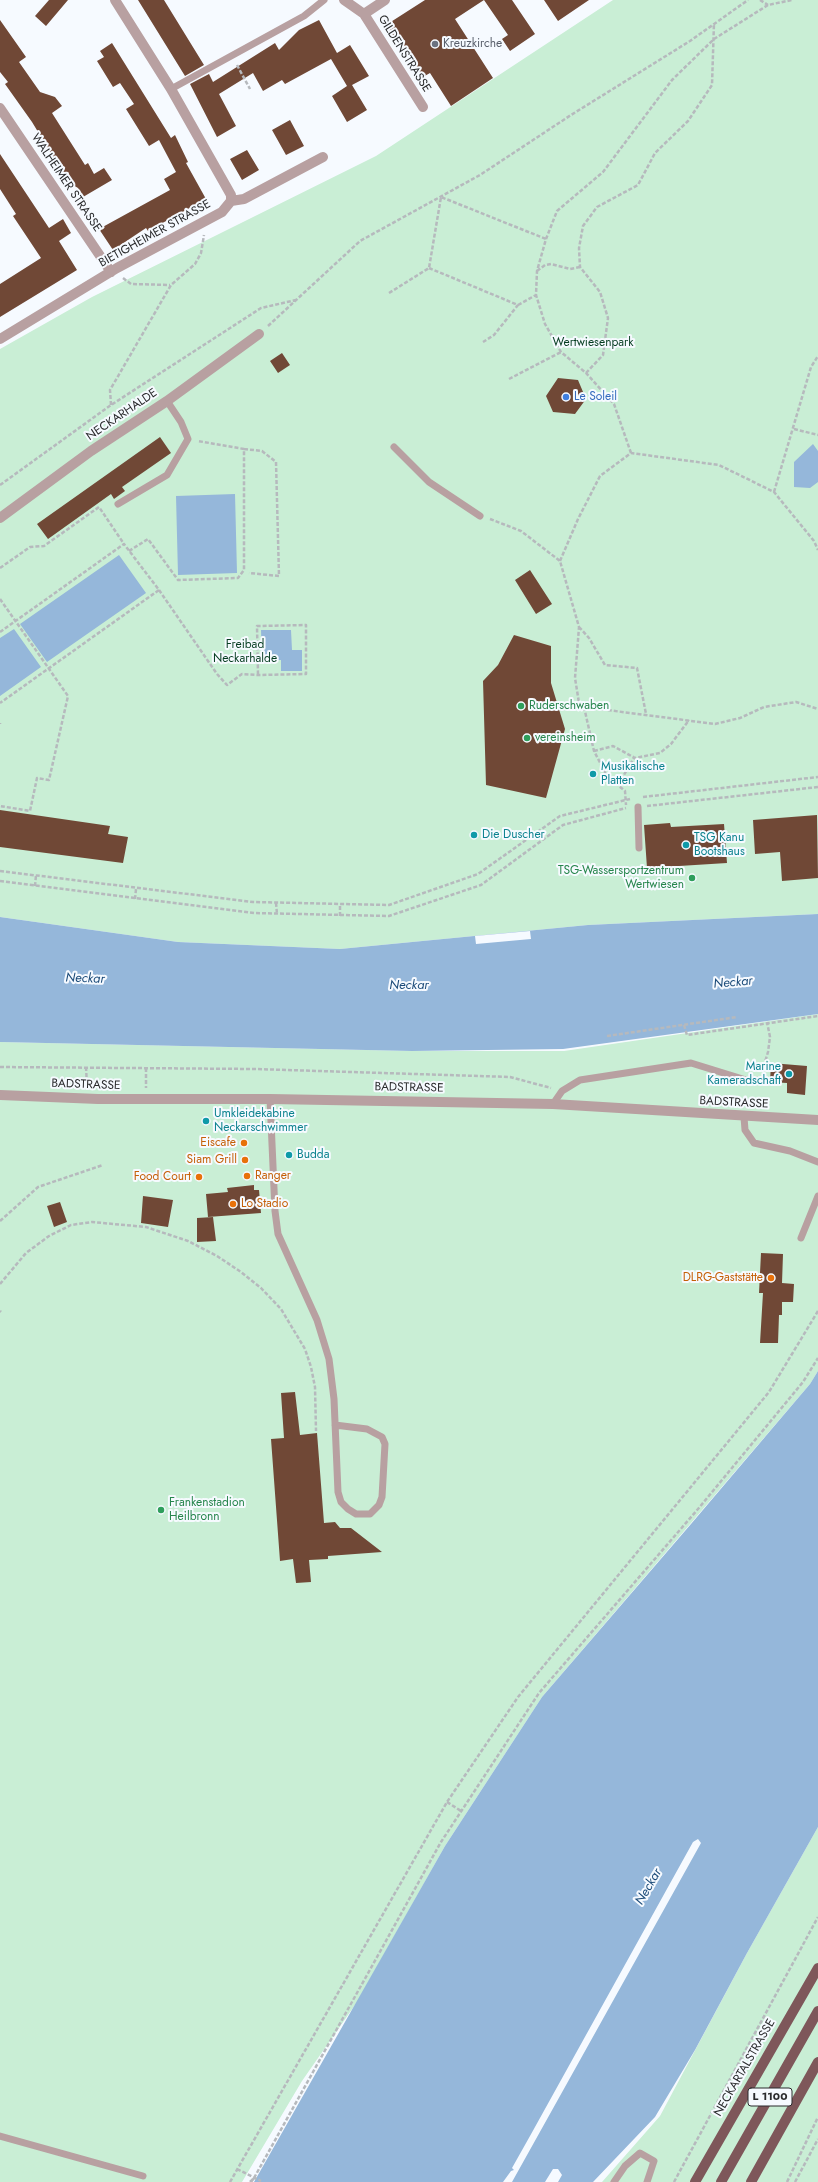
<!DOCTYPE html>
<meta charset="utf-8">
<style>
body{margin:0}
canvas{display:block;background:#f6faff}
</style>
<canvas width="818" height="2182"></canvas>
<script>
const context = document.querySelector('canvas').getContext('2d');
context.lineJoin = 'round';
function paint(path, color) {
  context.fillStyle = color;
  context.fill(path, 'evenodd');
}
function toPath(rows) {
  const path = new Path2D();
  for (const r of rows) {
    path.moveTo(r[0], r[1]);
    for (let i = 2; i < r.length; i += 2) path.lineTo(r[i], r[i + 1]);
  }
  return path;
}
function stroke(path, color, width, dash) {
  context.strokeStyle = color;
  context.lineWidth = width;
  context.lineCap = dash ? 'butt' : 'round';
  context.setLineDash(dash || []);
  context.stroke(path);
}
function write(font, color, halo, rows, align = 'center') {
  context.font = font + ' Jost,sans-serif';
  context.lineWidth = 4;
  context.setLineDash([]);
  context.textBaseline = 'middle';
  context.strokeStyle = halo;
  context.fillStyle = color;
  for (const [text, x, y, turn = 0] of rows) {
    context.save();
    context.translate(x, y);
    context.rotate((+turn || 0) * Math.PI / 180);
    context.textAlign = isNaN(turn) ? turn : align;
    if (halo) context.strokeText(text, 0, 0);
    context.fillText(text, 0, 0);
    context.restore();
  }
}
paint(toPath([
 [613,0,818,0,818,914,588,925,340,949,178,942,0,917,0,349,92,297,376,156],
 [818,1014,818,1371,810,1384,542,1697,445,1846,357,2002,302,2081,242,2182,0,2182,0,1042,412,1051,564,1051],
 [818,1827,818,2182,602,2182,660,2116,747,1953]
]), '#c9eed5');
paint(toPath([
 [813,444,818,451,818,482,810,488,794,487,794,462],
 [235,494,237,573,178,575,176,496],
 [119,555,146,593,47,662,20,624],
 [14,629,41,667,0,696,0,638],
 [261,630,291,630,292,650,302,650,302,671,281,671,281,660,262,660],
 [818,914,818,1014,563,1049,412,1051,0,1042,0,917,178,942,340,949,588,925],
 [818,1371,818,1827,747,1953,695,2050,655,2117,593,2182,558,2182,562,2175,558,2169,553,2169,545,2182,512,2182,701,1843,698,1839,693,1842,530,2136,512,2168,514,2170,511,2171,503,2182,254,2182,445,1846,542,1697,691,1524,810,1384]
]), '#95b7da');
paint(toPath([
 [530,931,531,939,476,944,475,936]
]), '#f6faff');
paint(toPath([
 [49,0,68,0,46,26,35,16],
 [138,0,164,0,204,65,185,76],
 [425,0,484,0,455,19,493,78,451,106,430,73,421,78,386,25],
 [484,0,512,0,535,34,510,51,502,39,508,35],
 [544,0,589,0,558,21],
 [0,20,26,57,19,62,40,92,55,97,62,106,52,113,85,165,88,163,94,174,104,168,112,180,83,197,78,188,68,182,56,159,55,160,32,122,5,84,8,82,0,72],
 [319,20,337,53,350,45,369,76,352,85,367,110,347,122,332,96,347,86,331,59,285,84,282,80,263,91,253,73,219,94,236,126,217,137,190,84,209,74,213,82,275,43,279,50,299,30],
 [112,43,171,138,175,135,188,162,186,163,206,199,148,231,146,228,113,250,99,229,170,190,164,179,176,172,159,140,149,146,126,109,134,104,120,83,113,87,97,61,104,57,100,51],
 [290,120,304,146,286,155,272,130],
 [247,150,259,170,242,180,230,159],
 [0,154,49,228,63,219,71,233,59,241,77,270,0,317,0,284,41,258,13,216,16,214,0,189],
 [282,353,290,365,278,373,270,361],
 [558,378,578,380,586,399,575,414,553,412,546,396],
 [160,437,171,453,122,487,125,491,114,499,111,494,48,539,37,524],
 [530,570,552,604,536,614,515,580],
 [514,635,551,646,551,683,565,729,546,798,486,785,483,681,498,665],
 [0,810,110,826,108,834,128,837,123,863,0,847],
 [817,815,818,878,782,881,780,852,755,854,753,820],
 [670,823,671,827,724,824,727,863,647,868,644,825],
 [771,1063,807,1066,805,1095,787,1093,787,1083,770,1082],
 [254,1185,254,1190,259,1190,261,1213,208,1217,206,1194,228,1192,227,1188],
 [143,1196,173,1200,168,1227,141,1223],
 [60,1202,67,1222,54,1227,47,1206],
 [213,1217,216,1241,197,1242,197,1218],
 [761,1253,783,1254,782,1283,794,1284,793,1302,782,1302,782,1315,779,1315,778,1343,760,1343,763,1293,759,1293],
 [295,1392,300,1435,317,1433,324,1523,335,1522,340,1528,351,1528,382,1552,328,1556,328,1559,309,1560,311,1582,296,1583,293,1559,280,1561,271,1439,284,1438,281,1393]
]), '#704836');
stroke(toPath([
 [760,0,768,5],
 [237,65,250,89],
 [429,268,518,305,494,335,483,342],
 [537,271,545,265,551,264,570,269,580,267],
 [123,278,131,284,170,285],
 [389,293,429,268,441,197,546,239],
 [518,305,536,295],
 [268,326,360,241,480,175,571,115,690,41,748,0],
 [586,373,603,355,608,318,600,292,580,267,579,248,583,226,597,207,638,185,655,153,688,121,712,85,714,23],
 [509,379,561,352],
 [111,405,110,390,171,285,195,264,201,253,204,235],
 [794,429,818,435],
 [244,449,262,451,276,462,279,576,249,573],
 [631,453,614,404,586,373,561,352,545,324,536,295,537,271,546,239,557,211,603,172,672,80,714,39,768,5,792,0],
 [0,485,111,405,261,308,296,300],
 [774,492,811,367,818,356],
 [490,519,521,531,560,561,579,627,575,678,579,703,584,707,594,751,607,776,625,791,626,805],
 [129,551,148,539,178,580,238,578,244,570,244,449,198,441],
 [560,561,578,519,600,476,631,453,719,465,774,492,814,541,818,550],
 [0,568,30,547,44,546,99,507,124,544],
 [159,590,217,674,227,685,242,674,258,675,306,674,306,625,257,626,258,675],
 [0,599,68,696,49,780,37,778,30,811,0,806],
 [579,627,589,638,605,665,637,668,646,714],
 [0,632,124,544,159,590,0,703],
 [584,707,715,724,740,718,764,707,796,702,818,709],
 [0,723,0,724],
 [594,751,613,746,635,758,660,753,671,744,689,720],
 [618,785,634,758],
 [643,797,818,777],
 [647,806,818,787],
 [0,871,253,902,389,905,478,874,560,816,630,799],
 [0,881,254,913,389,916,481,885,563,825,626,808],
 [35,886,36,875],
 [135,899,136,889],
 [276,903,277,914],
 [340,916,340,904],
 [684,1025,687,1035,818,1016],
 [607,1036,737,1017],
 [0,1067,256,1069,510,1077,551,1088],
 [86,1067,87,1086],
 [146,1068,146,1088],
 [762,1072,768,1052,770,1037,767,1022],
 [0,1221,38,1187,103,1165],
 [0,1284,26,1253,49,1236,71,1225,92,1222,146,1227,188,1241,217,1256,241,1272,261,1288,281,1309,305,1349,311,1367,315,1387,316,1431],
 [0,1311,1,1312],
 [447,1802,461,1811],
 [237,2169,261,2181],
 [254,2178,441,1842,539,1693,698,1509,803,1382,818,1358],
 [230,2182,447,1802,518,1697,769,1392,818,1311],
 [250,2182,254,2178,251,2182],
 [674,2182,818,1917],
 [787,2182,818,2117],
 [795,2182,818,2139]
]), '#b6b9bd', 2.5, [4, 2]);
stroke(toPath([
 [171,89,304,16,324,0],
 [394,447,429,482,480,516],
 [118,504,167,475,188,439,181,422,167,401],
 [638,807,639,848],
 [270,1099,275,1211,278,1234,317,1320,329,1359,334,1399,338,1492,341,1502,348,1509,356,1514,370,1514,379,1505,382,1497,385,1444,382,1437,367,1429,335,1425],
 [553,1104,562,1091,580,1080,691,1063,746,1080,756,1080],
 [744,1117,745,1130,754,1143,790,1151,818,1162],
 [801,1238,818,1196],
 [0,2136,143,2176],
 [614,2182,625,2166,640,2153,654,2161,647,2182]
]), '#b8a0a1', 7);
stroke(toPath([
 [115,0,171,89,231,195,231,201],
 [344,0,364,14,423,107],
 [364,14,385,0],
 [0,108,111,272],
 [0,339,117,268,222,212,231,201,244,199,323,157],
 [0,518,91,451,167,401,259,334],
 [0,1095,98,1099,270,1099,553,1104,818,1120]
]), '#b8a0a1', 10);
stroke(toPath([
 [695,2182,818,1968],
 [721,2182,818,2011],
 [751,2182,818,2062]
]), '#7e575a', 10);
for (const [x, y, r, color] of [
 [435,44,4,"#6b7280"],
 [566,397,4,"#3f7fe0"],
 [521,706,4,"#2e9e5b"],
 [527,738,4,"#2e9e5b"],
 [593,774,4,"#0f9aa8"],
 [474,835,4,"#0f9aa8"],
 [686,845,4,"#0f9aa8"],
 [692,878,4,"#2e9e5b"],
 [789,1074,4,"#0f9aa8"],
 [206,1121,4,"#0f9aa8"],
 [244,1143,4,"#e8710a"],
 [289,1155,4,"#0f9aa8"],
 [245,1160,4,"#e8710a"],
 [247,1176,4,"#e8710a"],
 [199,1177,4,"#e8710a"],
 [233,1204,4,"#e8710a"],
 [771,1278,4,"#e8710a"],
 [161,1510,4,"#2e9e5b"]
]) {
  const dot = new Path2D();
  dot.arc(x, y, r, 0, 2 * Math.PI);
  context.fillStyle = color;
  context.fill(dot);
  stroke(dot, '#f6faff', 1.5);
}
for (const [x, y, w] of [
 [770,2097,44]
]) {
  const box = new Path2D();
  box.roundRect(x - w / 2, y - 9, w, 18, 3);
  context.fillStyle = '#f6faff';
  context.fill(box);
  stroke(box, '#2a2b2d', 1);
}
write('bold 11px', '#2a2b2d', null, [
 ["L 1100",770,2097]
]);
write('12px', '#5b616d', '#f6faff', [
 ["Kreuzkirche",443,44]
], 'left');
write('12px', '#2a2b2d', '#f6faff', [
 ["GILDENSTRASSE",404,54,58],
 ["WALHEIMER STRASSE",66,183,56],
 ["BIETIGHEIMER STRASSE",155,234,-29],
 ["NECKARHALDE",122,415,-34],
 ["BADSTRASSE",86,1085,2],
 ["BADSTRASSE",409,1088,1],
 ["BADSTRASSE",734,1103,3],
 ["NECKARTALSTRASSE",745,2068,-60]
]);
write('12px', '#063d21', '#f6faff', [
 ["Wertwiesenpark",593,343],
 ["Freibad",245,645],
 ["Neckarhalde",245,659]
]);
write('12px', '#366cbe', '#f6faff', [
 ["Le Soleil",574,397]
], 'left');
write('12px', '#27864d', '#f6faff', [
 ["Ruderschwaben",529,706],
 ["vereinsheim",535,738],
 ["TSG-Wassersportzentrum",684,871,"right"],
 ["Wertwiesen",684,885,"right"],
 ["Frankenstadion",169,1503],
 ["Heilbronn",169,1517]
], 'left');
write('12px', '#0d838f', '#f6faff', [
 ["Musikalische",601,767],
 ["Platten",601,781],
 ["Die Duscher",482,835],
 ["TSG Kanu",694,838],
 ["Bootshaus",694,852],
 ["Marine",781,1067,"right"],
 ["Kameradschaft",781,1081,"right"],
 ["Umkleidekabine",214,1114],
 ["Neckarschwimmer",214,1128],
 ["Budda",297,1155]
], 'left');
write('12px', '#c56008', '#f6faff', [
 ["Eiscafe",236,1143],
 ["Siam Grill",237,1160],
 ["Ranger",255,1176,"left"],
 ["Food Court",191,1177],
 ["Lo Stadio",241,1204,"left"],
 ["DLRG-Gaststätte",763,1278]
], 'right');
write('italic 13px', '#1b4b79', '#f6faff', [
 ["Neckar",85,979,2],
 ["Neckar",733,983,-5],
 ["Neckar",409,986],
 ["Neckar",649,1887,-60]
]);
</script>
